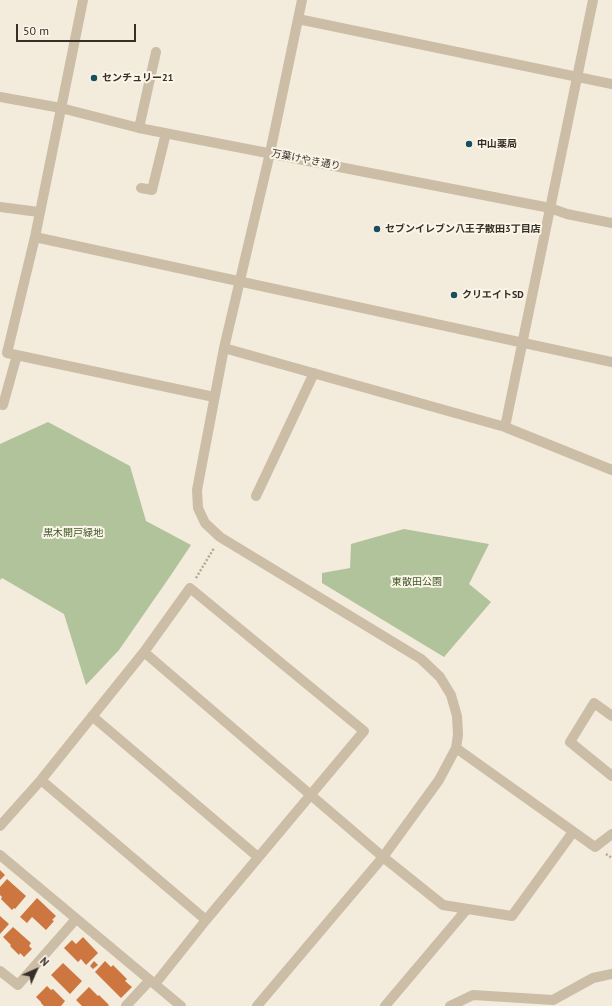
<!DOCTYPE html>
<meta charset="utf-8">
<style>
body{margin:0}
#map{position:relative;width:612px;height:1006px;overflow:hidden;background:#f3ebdb;font-family:"PT Sans",sans-serif}
canvas{display:block}
.north{position:absolute;left:16px;top:950px;width:40px;height:40px;-webkit-text-stroke:3px #fbf5e8;paint-order:stroke;rotate:45deg;font-size:11px;font-weight:700;line-height:16px;text-align:center;color:#382f27}
.north::after{content:'';display:block;margin:auto;width:14px;height:18px;background:#382f27;clip-path:polygon(50% 0,100% 100%,50% 72%,0 100%)}
.scale{position:absolute;left:16px;top:24px;width:120px;height:18px;box-sizing:border-box;border:2px solid #382f27;border-top:0;padding-left:5px;font-size:12px;line-height:14px;white-space:nowrap;color:#382f27;-webkit-text-stroke:3px #fbf5e8;paint-order:stroke}
</style>
<div id="map">
<canvas width="612" height="1006"></canvas>
<div class="north">N</div>
<div class="scale">50 m</div>
</div>
<script>
const context = document.querySelector('canvas').getContext('2d');
context.lineJoin = 'round';
function paint(path, color) {
  context.fillStyle = color;
  context.fill(path, 'evenodd');
}
function toPath(rows) {
  const path = new Path2D();
  for (const r of rows) {
    path.moveTo(r[0], r[1]);
    for (let i = 2; i < r.length; i += 2) path.lineTo(r[i], r[i + 1]);
  }
  return path;
}
function stroke(path, color, width, dash) {
  context.strokeStyle = color;
  context.lineWidth = width;
  context.lineCap = dash ? 'butt' : 'round';
  context.setLineDash(dash || []);
  context.stroke(path);
}
function write(font, color, halo, rows, align = 'center') {
  context.font = font + ' "PT Sans","Noto Sans JP",sans-serif';
  context.lineWidth = 4;
  context.setLineDash([]);
  context.textBaseline = 'middle';
  context.strokeStyle = halo;
  context.fillStyle = color;
  for (const [text, x, y, turn = 0] of rows) {
    context.save();
    context.translate(x, y);
    context.rotate((+turn || 0) * Math.PI / 180);
    context.textAlign = isNaN(turn) ? turn : align;
    if (halo) context.strokeText(text, 0, 0);
    context.fillText(text, 0, 0);
    context.restore();
  }
}
paint(toPath([
 [48,422,130,466,146,521,191,545,171,575,119,650,86,685,64,614,2,578,0,580,0,444],
 [404,529,489,544,469,584,491,602,444,657,322,583,322,573,350,568,351,544]
]), '#b0c39a');
paint(toPath([
 [0,870,5,875,0,880],
 [7,879,26,896,15,909,14,908,12,910,1,899,2,897,0,895,0,887],
 [37,898,56,916,52,920,54,921,46,930,32,917,27,923,20,917],
 [0,916,9,924,0,934],
 [13,927,31,943,29,946,32,949,24,957,20,953,19,955,10,946,11,945,3,937],
 [83,937,98,953,86,965,81,959,78,962,64,948,72,940,76,944],
 [94,961,98,965,93,969,90,966],
 [105,961,111,967,113,965,127,979,125,981,132,987,121,998,95,972],
 [63,963,82,981,70,994,51,975],
 [47,986,51,990,53,989,65,1001,61,1006,44,1006,41,1003,41,1002,36,997],
 [89,987,98,996,99,995,109,1005,108,1006,82,1006,76,1000]
]), '#cd763f');
stroke(toPath([
 [196,578,214,548],
 [606,854,612,858]
]), '#b8a790', 2.5, [2, 2]);
stroke(toPath([
 [83,0,35,237,7,353,214,397],
 [298,19,612,84],
 [0,97,61,108,139,128,550,208,567,214,612,223],
 [139,128,156,52],
 [141,188,152,190,166,133],
 [0,207,39,212],
 [35,237,612,362],
 [224,348,505,427,612,470],
 [0,404,3,405,17,355],
 [505,427,593,0],
 [256,496,314,373],
 [144,652,190,588,364,731,206,920,155,984],
 [92,716,258,857],
 [612,716,594,703,570,742,612,776],
 [456,748,595,847,612,834],
 [41,780,206,920],
 [0,826,41,780,144,652,383,857,443,905,512,916,573,832],
 [0,855,181,1006],
 [0,971,18,985,76,919],
 [126,1006,150,980],
 [257,1006,383,857,439,780,456,748,458,735,457,716,451,695,440,677,421,659,220,537,205,523,198,508,197,490,224,348,270,153,302,0],
 [385,1006,467,909],
 [450,1006,473,995,553,1000,593,978,612,974]
]), '#ccbda6', 10);
for (const [x, y, r, color] of [
 [94,78,4,"#1a4e5c"],
 [469,144,4,"#1a4e5c"],
 [377,229,4,"#1a4e5c"],
 [454,295,4,"#1a4e5c"]
]) {
  const dot = new Path2D();
  dot.arc(x, y, r, 0, 2 * Math.PI);
  context.fillStyle = color;
  context.fill(dot);
  stroke(dot, '#fbf5e8', 1.5);
}
write('bold 10px', '#382f27', '#fbf5e8', [
 ["センチュリー21",102,78],
 ["中山薬局",477,144],
 ["セブンイレブン八王子散田3丁目店",385,229],
 ["クリエイトSD",462,295]
], 'left');
write('10px', '#382f27', '#fbf5e8', [
 ["万葉けやき通り",306,160,11]
]);
write('10px', '#405829', '#fbf5e8', [
 ["黒木開戸緑地",73,533],
 ["東散田公園",417,582]
]);
</script>
